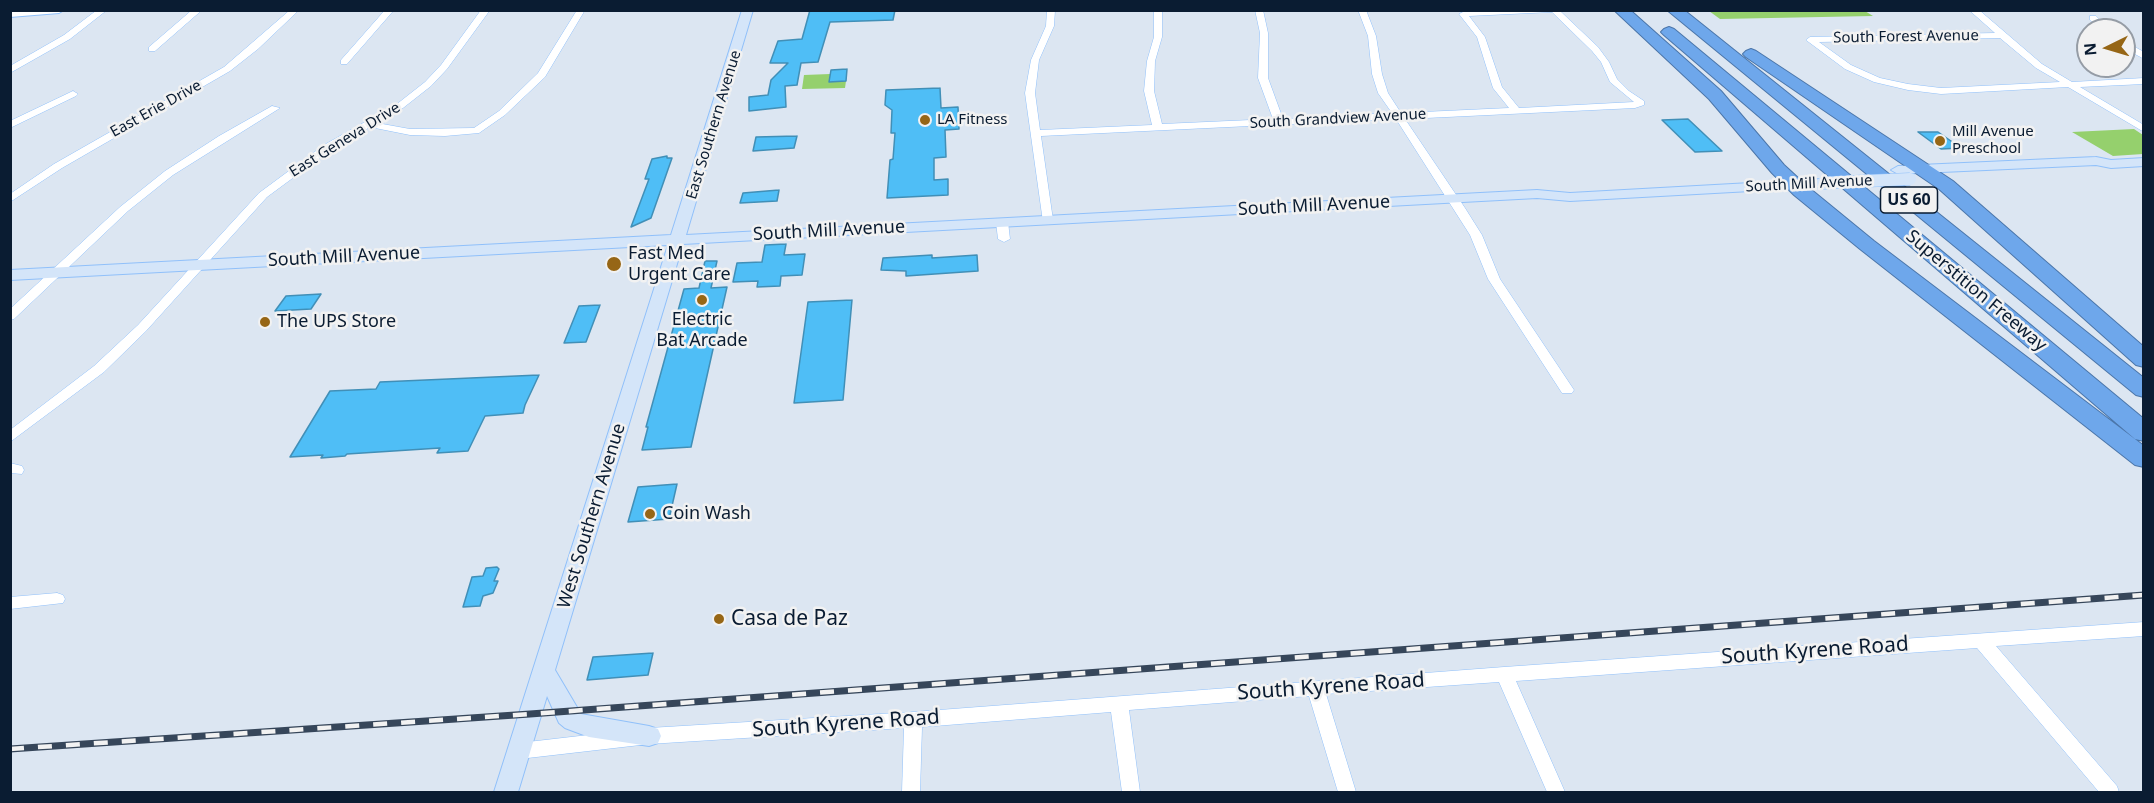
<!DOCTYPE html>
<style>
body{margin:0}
#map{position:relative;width:2154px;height:803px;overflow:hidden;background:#dce6f2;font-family:"Noto Sans",sans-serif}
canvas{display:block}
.frame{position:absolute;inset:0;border:12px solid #0a1c32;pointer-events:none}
.north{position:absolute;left:2076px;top:18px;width:60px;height:60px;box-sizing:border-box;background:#f2f2f2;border:2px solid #959ca5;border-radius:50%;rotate:265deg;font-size:16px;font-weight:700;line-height:24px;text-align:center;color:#0a1c32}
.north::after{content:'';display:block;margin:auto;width:21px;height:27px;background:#966616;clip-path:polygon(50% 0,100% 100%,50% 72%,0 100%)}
</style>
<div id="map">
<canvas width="2154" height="803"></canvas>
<div class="frame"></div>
<div class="north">N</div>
</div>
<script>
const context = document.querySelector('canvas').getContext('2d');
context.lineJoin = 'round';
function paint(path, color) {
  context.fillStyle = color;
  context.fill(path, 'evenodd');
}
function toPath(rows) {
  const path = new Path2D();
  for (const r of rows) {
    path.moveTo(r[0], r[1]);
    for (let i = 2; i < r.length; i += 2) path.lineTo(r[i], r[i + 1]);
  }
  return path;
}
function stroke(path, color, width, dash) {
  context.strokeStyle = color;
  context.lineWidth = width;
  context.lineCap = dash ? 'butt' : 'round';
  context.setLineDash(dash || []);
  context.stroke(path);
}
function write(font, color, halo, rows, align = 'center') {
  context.font = font + ' "Noto Sans",sans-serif';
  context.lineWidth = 5;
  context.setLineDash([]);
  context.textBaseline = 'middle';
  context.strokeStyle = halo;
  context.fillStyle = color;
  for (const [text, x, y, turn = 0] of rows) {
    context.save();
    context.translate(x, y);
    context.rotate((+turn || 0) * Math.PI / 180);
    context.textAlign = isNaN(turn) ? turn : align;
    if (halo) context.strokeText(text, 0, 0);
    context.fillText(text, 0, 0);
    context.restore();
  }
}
paint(toPath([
 [1865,11,1873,16,1720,19,1709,11],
 [830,74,830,82,846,81,845,88,802,89,804,75],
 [2134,129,2143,135,2143,154,2113,156,2072,132]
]), '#95d06d');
const building = toPath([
 [810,10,895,10,893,20,830,22,818,62,801,63,797,85,785,86,786,107,749,111,749,97,768,95,771,80,788,63,770,63,778,41,802,39,810,10],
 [847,69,846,81,829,82,831,70,847,69],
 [940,88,941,108,958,107,959,129,945,130,946,157,934,158,934,180,948,179,948,195,887,198,890,160,893,159,895,133,891,133,892,110,885,105,886,90,940,88],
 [1688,119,1722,151,1695,152,1662,120,1688,119],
 [1918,132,1938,132,1961,148,1941,149,1918,132],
 [797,136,794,148,753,151,756,137,797,136],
 [667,156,667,158,672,158,651,218,631,227,649,179,645,179,652,159,667,156],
 [779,190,777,201,740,203,743,193,779,190],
 [786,244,784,255,805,254,802,275,781,276,780,286,757,287,758,281,733,282,737,263,762,262,765,245,786,244],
 [932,255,932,258,977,255,978,271,906,276,906,271,881,270,883,258,932,255],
 [705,261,717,261,711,288,727,287,691,447,642,450,648,427,646,427,684,289,699,288,705,261],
 [321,294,311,309,275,311,286,296,321,294],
 [852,300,843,400,794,403,808,302,852,300],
 [600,305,586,342,564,343,579,306,600,305],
 [539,375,525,405,523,413,485,416,468,451,437,453,440,448,347,454,345,456,321,458,323,455,290,457,330,391,376,389,380,382,539,375],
 [677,484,669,519,628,522,638,487,677,484],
 [497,567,499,569,494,581,498,581,493,593,483,596,480,606,463,607,472,577,483,576,486,568,497,567],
 [653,653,648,675,587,680,593,657,653,653]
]);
paint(building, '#4fbef6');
stroke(building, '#418fb7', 1.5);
const minor = toPath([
 [97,10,107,10,70,39,10,73,10,66,64,35,97,10],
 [192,10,202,10,155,51,149,51,149,47,192,10],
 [290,10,299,10,258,49,230,71,62,168,10,202,10,194,54,164,224,67,290,10],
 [385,10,394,10,347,64,341,64,341,60,385,10],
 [481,10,490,10,447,69,431,86,403,108,377,123,410,129,474,128,499,111,538,73,577,10,585,10,545,77,505,115,479,133,445,136,410,135,370,127,332,149,267,197,146,331,104,372,10,442,10,430,94,366,138,325,259,193,324,145,397,104,425,82,441,65,481,10],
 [1047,10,1055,10,1054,26,1039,60,1035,93,1040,130,1152,125,1144,91,1147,61,1154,37,1154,10,1162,10,1162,37,1155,61,1154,91,1162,124,1273,119,1258,78,1260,33,1255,10,1263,10,1268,33,1268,78,1283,119,1392,113,1378,93,1372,74,1368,36,1358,10,1366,10,1376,36,1382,74,1388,93,1401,113,1509,108,1493,88,1477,37,1459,14,1463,12,1486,10,1559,10,1598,47,1609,62,1617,79,1629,91,1644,101,1644,105,1635,108,1405,119,1465,208,1482,235,1500,279,1574,390,1572,393,1562,393,1488,279,1470,235,1396,119,1041,136,1053,220,1051,222,1043,222,1025,93,1031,60,1046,26,1047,10],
 [1552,12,1592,51,1601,62,1610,82,1634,102,1519,108,1502,87,1485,37,1469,16,1552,12],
 [1969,10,1979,10,2042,64,2072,82,2144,78,2144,84,2080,87,2144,125,2144,132,2068,87,1941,94,1908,90,1874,82,1845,69,1806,40,1810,37,1995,33,1969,10],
 [2000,38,2036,68,2060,82,1941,88,1908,84,1880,78,1851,65,1819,42,2000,38],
 [2090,16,2096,16,2110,30,2101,30,2090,20,2090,16],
 [2124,41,2144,52,2144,59,2124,48,2124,41],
 [73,91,78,94,76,96,10,128,10,121,73,91],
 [272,106,280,108,173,175,128,211,14,319,10,320,10,309,120,207,165,171,219,136,272,106],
 [1002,219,1008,222,1010,239,1004,242,998,239,996,222,1002,219],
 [10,463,22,466,24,470,22,474,10,473,10,463],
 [57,593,63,595,65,599,63,603,10,609,10,597,57,593],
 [2144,622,2144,636,1996,646,2117,786,2119,792,2099,792,1977,648,1516,681,1565,792,1547,792,1499,682,1326,694,1356,792,1338,792,1309,696,1129,710,1140,792,1122,792,1111,712,922,727,920,792,902,792,904,728,649,744,519,759,513,757,510,751,513,745,519,743,649,728,913,712,1504,667,2144,622]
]);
const tertiary = toPath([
 [64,10,59,13,10,17,10,11,64,10]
]);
const secondary = toPath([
 [742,10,753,10,686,235,1537,190,1570,193,1823,179,1830,183,1823,187,1570,201,1537,198,683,244,555,670,581,714,649,726,658,729,661,736,658,743,649,746,589,737,565,728,559,723,547,696,518,792,494,792,668,245,10,280,10,270,671,235,742,10],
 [2096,157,2111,160,2144,158,2144,166,2111,168,2096,165,1898,174,1891,170,1898,166,2096,157]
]);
const motorway = toPath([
 [1614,10,1630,10,1721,91,1784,165,1808,187,1874,241,2144,446,2144,467,2135,465,1860,249,1794,195,1772,173,1709,99,1614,10],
 [1667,10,1684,10,2144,378,2144,397,2136,395,1667,10],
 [1669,27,1674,29,2144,419,2144,441,2135,439,1664,35,1661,32,1664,29,1669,27],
 [1751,49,1756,51,1953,181,2144,347,2144,367,2136,365,1939,189,1746,57,1743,54,1746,51,1751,49]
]);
stroke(minor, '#90c0fa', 1);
stroke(tertiary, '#90c0fa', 2);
stroke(secondary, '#90c0fa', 2);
stroke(motorway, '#4b76aa', 2);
paint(minor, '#fff');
paint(tertiary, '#fff');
paint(secondary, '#d4e5f9');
paint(motorway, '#6ea7eb');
const rail = toPath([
 [10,749,530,714,2144,595]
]);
stroke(rail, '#36465a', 7);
stroke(rail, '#f2f2f2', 4.5, [14]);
const secondaryBridge = toPath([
 [1823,183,1910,179]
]);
stroke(secondaryBridge, '#90c0fa', 13, []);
stroke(secondaryBridge, '#d4e5f9', 12);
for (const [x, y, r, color] of [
 [925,120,6,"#966616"],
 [1940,141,6,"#966616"],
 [614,264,8,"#966616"],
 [702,300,6,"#966616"],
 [265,322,6,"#966616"],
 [650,514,6,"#966616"],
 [719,619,6,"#966616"]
]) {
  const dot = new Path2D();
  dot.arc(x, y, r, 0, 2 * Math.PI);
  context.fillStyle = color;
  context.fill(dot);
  stroke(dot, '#f2f2f2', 2);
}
write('15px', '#0a1c32', '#f2f2f2', [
 ["South Forest Avenue",1906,37,-1],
 ["East Erie Drive",156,109,-29],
 ["South Grandview Avenue",1338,119,-3],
 ["East Southern Avenue",714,125,-73],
 ["East Geneva Drive",345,140,-32],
 ["South Mill Avenue",1809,184,-3]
]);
write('15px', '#0a1c32', '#f2f2f2', [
 ["LA Fitness",937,120],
 ["Mill Avenue",1952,132],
 ["Preschool",1952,149]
], 'left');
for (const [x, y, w] of [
 [1909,200,57]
]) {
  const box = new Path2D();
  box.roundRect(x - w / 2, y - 13, w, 26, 4.5);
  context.fillStyle = '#f2f2f2';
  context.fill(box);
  stroke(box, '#0a1c32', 1.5);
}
write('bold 16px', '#0a1c32', null, [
 ["US 60",1909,200]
]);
write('18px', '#0a1c32', '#f2f2f2', [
 ["South Mill Avenue",1314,206,-3],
 ["South Mill Avenue",829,231,-3],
 ["South Mill Avenue",344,257,-3],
 ["Superstition Freeway",1976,291,40],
 ["West Southern Avenue",592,516,-73]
]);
write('18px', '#0a1c32', '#f2f2f2', [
 ["Fast Med",628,254],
 ["Urgent Care",628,275],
 ["Electric",702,320,"center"],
 ["Bat Arcade",702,341,"center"],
 ["The UPS Store",277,322],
 ["Coin Wash",662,514]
], 'left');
write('21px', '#0a1c32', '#f2f2f2', [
 ["Casa de Paz",731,619]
], 'left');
write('21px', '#0a1c32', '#f2f2f2', [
 ["South Kyrene Road",1815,651,-4],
 ["South Kyrene Road",1331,687,-4],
 ["South Kyrene Road",846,724,-4]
]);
</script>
